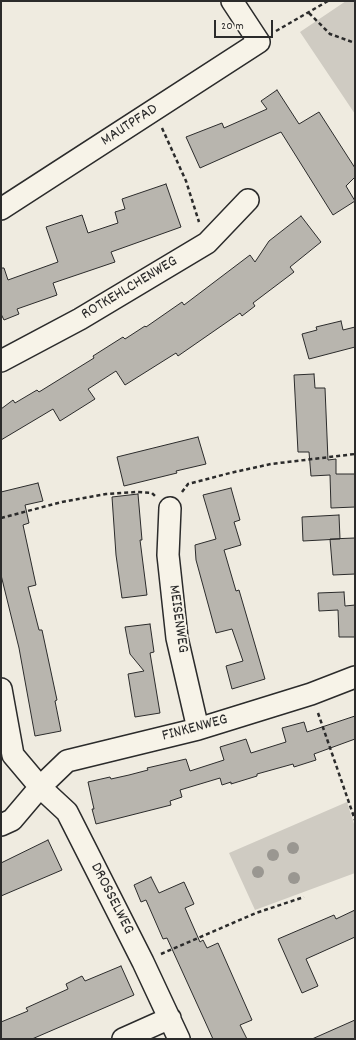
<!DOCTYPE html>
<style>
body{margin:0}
#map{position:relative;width:356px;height:1040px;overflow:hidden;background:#efebe0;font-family:Dekko,sans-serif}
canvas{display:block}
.frame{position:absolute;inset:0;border:2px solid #2b2b2b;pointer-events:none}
.scale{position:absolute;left:214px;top:20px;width:59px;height:18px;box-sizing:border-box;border:2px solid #2b2b2b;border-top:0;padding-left:5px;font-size:12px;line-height:14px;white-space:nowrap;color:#2b2b2b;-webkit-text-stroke:3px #f7f3e8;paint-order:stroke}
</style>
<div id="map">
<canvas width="356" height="1040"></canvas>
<div class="frame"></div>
<div class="scale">20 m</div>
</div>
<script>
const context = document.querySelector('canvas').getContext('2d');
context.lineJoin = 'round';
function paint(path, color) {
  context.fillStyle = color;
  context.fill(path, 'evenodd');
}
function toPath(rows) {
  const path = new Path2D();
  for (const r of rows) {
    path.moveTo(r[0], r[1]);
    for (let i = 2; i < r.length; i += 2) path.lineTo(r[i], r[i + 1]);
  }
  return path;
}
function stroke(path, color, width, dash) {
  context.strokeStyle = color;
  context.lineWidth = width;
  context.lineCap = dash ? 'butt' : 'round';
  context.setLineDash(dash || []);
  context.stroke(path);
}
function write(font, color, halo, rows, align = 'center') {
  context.font = font + ' Dekko,sans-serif';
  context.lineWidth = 4;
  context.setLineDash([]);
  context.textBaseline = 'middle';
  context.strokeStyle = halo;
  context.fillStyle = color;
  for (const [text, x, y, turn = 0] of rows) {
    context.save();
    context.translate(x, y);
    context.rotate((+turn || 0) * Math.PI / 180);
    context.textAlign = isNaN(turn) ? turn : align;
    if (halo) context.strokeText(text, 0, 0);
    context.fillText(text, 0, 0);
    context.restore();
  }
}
paint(toPath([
 [346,1,355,1,355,114,300,32],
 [347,802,355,827,355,873,255,910,229,853]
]), '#cfcbc2');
const building = toPath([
 [277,90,299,124,319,112,355,168,355,177,346,186,355,201,333,215,281,132,200,168,186,137,222,123,224,128,267,109,261,101,277,90],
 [166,184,181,227,111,252,115,262,53,283,57,295,17,309,19,314,4,320,1,314,1,268,4,268,8,280,58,262,46,227,82,215,88,233,118,223,115,212,125,209,122,199,166,184],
 [301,216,321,242,290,267,294,272,253,303,255,306,242,316,240,313,178,356,176,353,125,385,116,371,88,389,95,399,60,421,53,409,1,440,1,409,13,400,15,403,37,390,39,392,94,358,93,356,123,337,125,339,145,326,146,327,182,302,184,305,250,255,255,262,269,241,301,216],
 [341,321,343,330,355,327,355,347,309,359,302,334,317,330,316,327,341,321],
 [314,374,315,388,325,388,328,460,336,459,336,474,355,474,355,507,331,508,330,475,311,476,309,452,298,452,294,375,314,374],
 [198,437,206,464,176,471,177,473,124,486,117,457,198,437],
 [38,483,43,501,25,505,29,523,23,525,36,585,28,587,39,630,42,630,57,700,55,701,61,731,35,736,19,648,1,575,1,492,38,483],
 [231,488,240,520,234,522,241,545,224,550,236,591,239,590,265,679,232,689,226,666,243,661,232,629,216,633,196,560,195,545,216,539,203,495,231,488],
 [138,494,142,540,140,540,147,595,122,598,116,555,112,497,138,494],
 [339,515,340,539,303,541,302,517,339,515],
 [355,538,355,574,333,575,330,539,355,538],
 [344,592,345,606,355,605,355,637,339,637,338,610,319,611,318,593,344,592],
 [150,624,154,652,150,653,160,713,135,717,128,674,144,671,130,654,125,627,150,624],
 [355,716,355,739,314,754,316,760,294,767,293,764,257,774,257,776,231,784,231,782,222,785,220,778,180,790,182,797,170,801,171,805,96,824,92,809,94,809,88,782,110,777,111,779,129,775,148,770,147,768,186,759,190,771,224,760,220,747,246,739,251,753,286,742,282,728,304,722,307,732,355,716],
 [48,840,62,870,1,896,1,863,48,840],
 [151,877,159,893,184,882,194,904,185,908,200,942,203,940,207,948,218,943,252,1020,240,1025,247,1039,213,1039,167,938,163,939,146,900,141,902,134,885,151,877],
 [355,910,355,937,306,959,318,986,302,993,278,939,334,915,336,919,355,910],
 [121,966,134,995,32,1039,1,1039,1,1022,28,1011,26,1008,68,989,66,984,82,976,85,981,121,966],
 [355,1020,355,1039,312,1039,355,1020]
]);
paint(building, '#b8b5ae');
stroke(building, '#2b2b2b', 1);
const street = toPath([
 [1,209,259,42,232,1],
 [1,361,80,319,207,243,248,200],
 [170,508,168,555,177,638,198,729],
 [1,689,13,755,40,787,12,820,1,825],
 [123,1039,170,1018],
 [179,1039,143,962,67,812,40,787,67,761,198,729,311,694,355,677]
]);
stroke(street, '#2b2b2b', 24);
stroke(toPath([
 [309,13,330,34,355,43],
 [276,31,328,1],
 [162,128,186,181,199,222],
 [182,492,188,484,230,473,271,464,355,454],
 [1,518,62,502,106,494,137,492,152,493,155,496],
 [318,713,355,820],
 [161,954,256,913,304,897]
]), '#2b2b2b', 2.5, [4, 3]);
stroke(street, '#f7f3e8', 21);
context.fillStyle = '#9a9791';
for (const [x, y] of [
 [293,848],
 [273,855],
 [258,872],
 [294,878]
]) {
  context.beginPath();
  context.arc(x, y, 6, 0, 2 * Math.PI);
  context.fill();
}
write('16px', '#2b2b2b', '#f7f3e8', [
 ["MAUTPFAD",130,126,-33],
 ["ROTKEHLCHENWEG",130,289,-31],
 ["MEISENWEG",177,619,82],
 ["FINKENWEG",195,729,-15],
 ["DROSSELWEG",111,899,63]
]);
</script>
